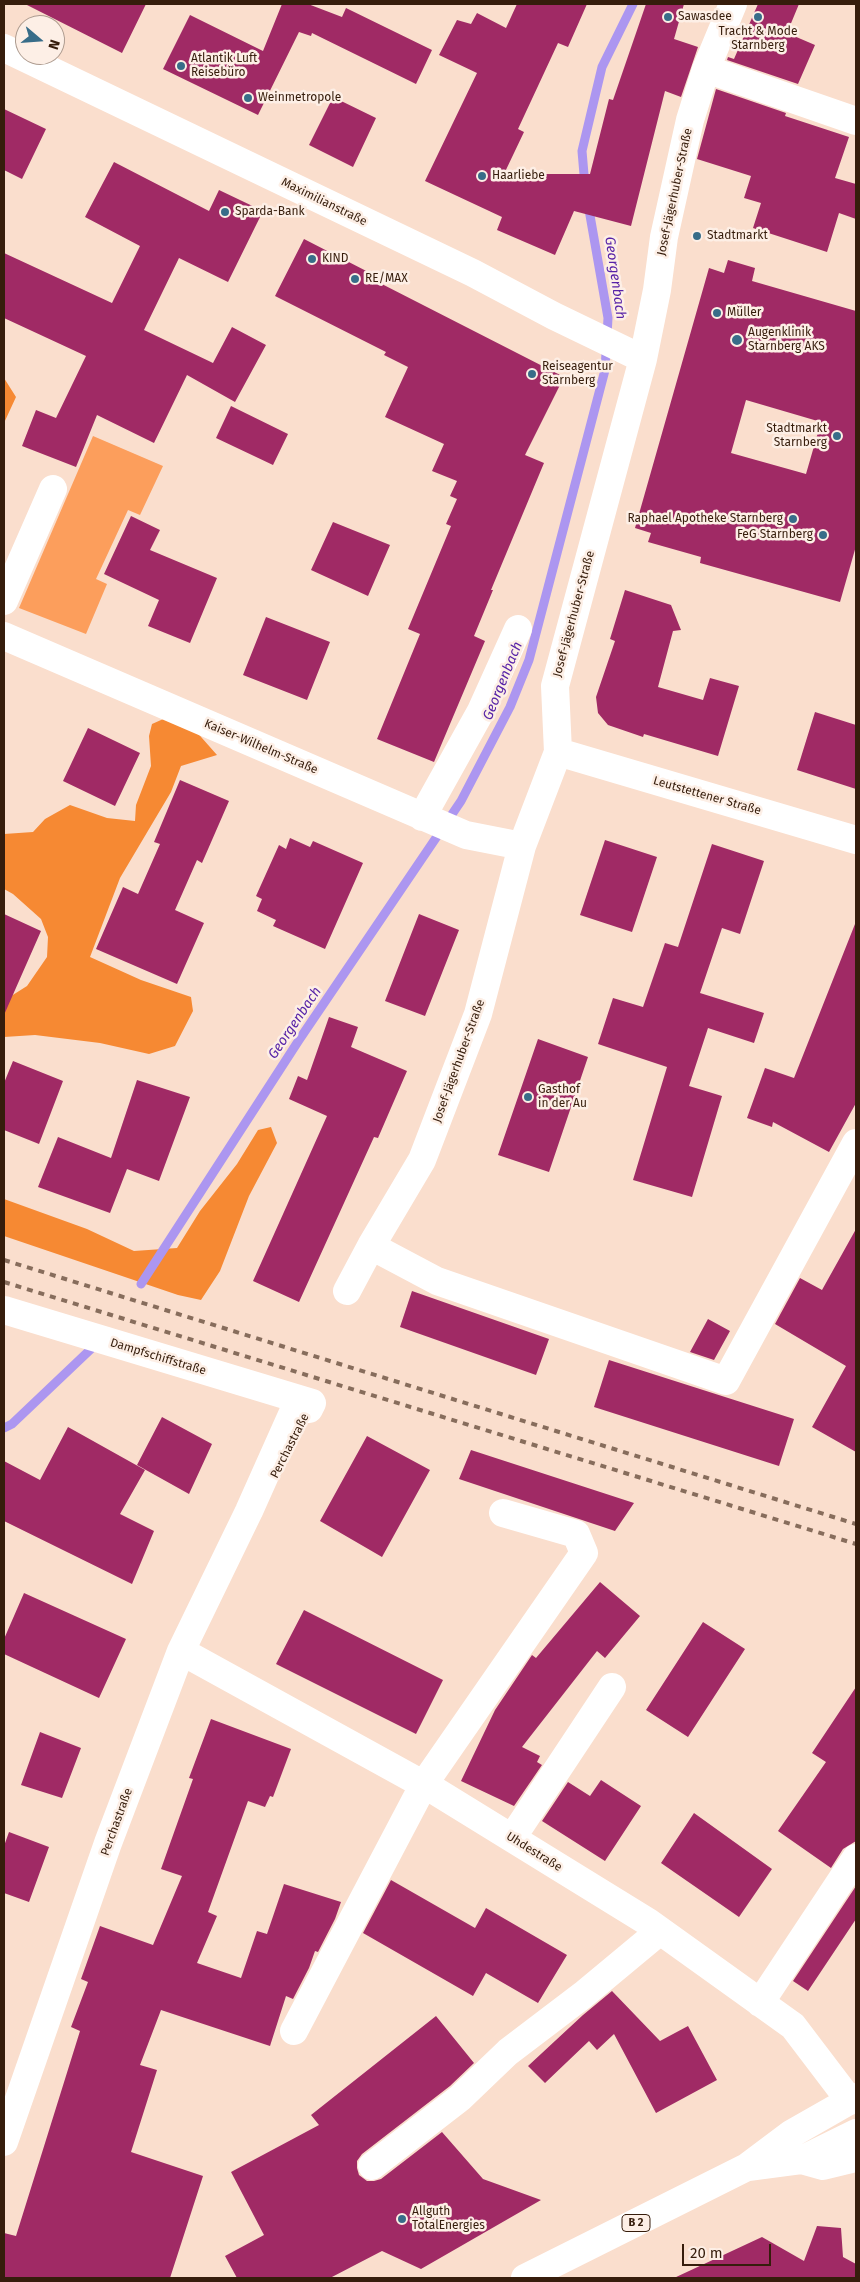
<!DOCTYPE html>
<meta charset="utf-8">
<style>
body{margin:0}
#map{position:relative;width:860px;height:2282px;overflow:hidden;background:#fadecd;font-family:"Fira Sans",sans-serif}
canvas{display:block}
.frame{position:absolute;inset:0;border:5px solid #361d0c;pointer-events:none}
.north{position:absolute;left:15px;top:15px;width:50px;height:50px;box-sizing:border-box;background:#fdefe6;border:1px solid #ad9b8f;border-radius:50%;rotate:108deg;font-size:14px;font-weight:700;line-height:20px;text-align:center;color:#361d0c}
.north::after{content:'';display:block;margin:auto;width:18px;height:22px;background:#386d89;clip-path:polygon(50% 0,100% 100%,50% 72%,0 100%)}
.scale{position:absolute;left:682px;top:2244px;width:89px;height:22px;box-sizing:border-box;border:2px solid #361d0c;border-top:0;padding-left:6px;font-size:15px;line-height:18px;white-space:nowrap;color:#361d0c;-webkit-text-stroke:4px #fdefe6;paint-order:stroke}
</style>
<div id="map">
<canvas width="860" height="2282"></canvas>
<div class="frame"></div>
<div class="north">N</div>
<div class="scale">20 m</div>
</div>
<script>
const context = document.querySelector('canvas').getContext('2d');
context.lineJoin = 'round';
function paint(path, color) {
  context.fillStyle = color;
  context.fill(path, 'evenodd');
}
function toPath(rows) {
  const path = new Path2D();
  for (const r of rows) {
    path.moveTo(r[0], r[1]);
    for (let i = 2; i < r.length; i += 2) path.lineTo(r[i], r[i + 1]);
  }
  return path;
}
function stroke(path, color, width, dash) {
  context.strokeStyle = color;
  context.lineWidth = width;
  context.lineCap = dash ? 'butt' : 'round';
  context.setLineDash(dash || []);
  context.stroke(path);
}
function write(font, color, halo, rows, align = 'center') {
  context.font = font + ' "Fira Sans",sans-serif';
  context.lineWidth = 5;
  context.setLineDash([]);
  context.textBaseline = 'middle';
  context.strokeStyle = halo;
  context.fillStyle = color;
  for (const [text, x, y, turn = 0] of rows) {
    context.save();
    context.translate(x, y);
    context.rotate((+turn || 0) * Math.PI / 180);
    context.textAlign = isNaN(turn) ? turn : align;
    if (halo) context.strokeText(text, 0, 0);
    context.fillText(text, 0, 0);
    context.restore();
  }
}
paint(toPath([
 [93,436,163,466,140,515,128,510,96,579,107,584,86,634,19,608]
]), '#fc9e5c');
paint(toPath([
 [4,378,16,397,4,423],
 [179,712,217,755,181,766,171,792,120,878,90,957,141,980,191,997,193,1011,175,1046,149,1054,100,1043,35,1035,4,1037,4,996,8,998,27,986,47,957,48,937,41,919,13,894,4,889,4,834,33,832,45,819,70,805,107,818,135,821,136,805,151,766,149,736,152,724],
 [271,1127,277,1143,249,1196,220,1271,201,1300,178,1295,4,1236,4,1199,87,1229,134,1251,177,1248,200,1211,237,1164,258,1130]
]), '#f68933');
stroke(toPath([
 [585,186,582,151,602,67,633,4],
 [141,1284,299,1040,461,801,510,707,529,660,605,370,608,318,588,204],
 [4,1428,12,1424,92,1348]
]), '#ac96f0', 9);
paint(toPath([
 [25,4,146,4,122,53],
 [282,4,308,4,342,17,346,8,432,50,416,84,312,33,311,36,299,32,258,115,163,69,190,15,263,51],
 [517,4,587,4,568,47,558,43,518,129,524,132,504,174,590,174,609,99,613,100,646,4,684,4,674,39,698,47,681,97,665,91,631,226,574,211,555,255,497,230,502,217,425,181,477,73,439,55,457,20,471,24,477,13,506,28],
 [758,4,799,4,787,33,815,45,798,84,727,60,728,57,734,59],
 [716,89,786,113,785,116,849,137,835,178,856,184,856,219,839,213,827,252,753,228,761,203,744,198,751,176,697,159],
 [333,97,376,118,353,167,309,145],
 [4,109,46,129,22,179,4,170],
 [114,162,209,211,219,190,263,211,228,282,179,258,144,330,213,363,232,327,266,345,235,402,187,375,154,443,97,415,76,467,22,446,36,410,56,418,86,356,4,318,4,253,112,303,140,246,85,217],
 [304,239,376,276,374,280,564,377,525,455,544,463,491,590,493,590,474,636,485,641,434,762,377,739,420,634,408,629,451,526,446,524,457,499,450,496,457,481,432,471,444,444,385,417,408,367,384,355,386,352,275,296],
 [728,260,755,268,752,281,856,311,856,546,840,602,700,563,701,557,648,542,651,533,635,528,709,268,724,273],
 [746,400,821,422,806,474,731,453],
 [231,406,288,434,273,465,216,438],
 [131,516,160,530,150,550,217,578,190,643,148,626,159,600,104,574],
 [333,522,390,545,368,596,311,570],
 [625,590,671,605,681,630,673,631,658,687,703,700,710,678,739,686,718,756,644,734,643,737,608,725,598,713,596,697,615,641,610,639],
 [266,617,330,642,307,700,243,675],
 [815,712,856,725,856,789,797,770],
 [88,728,140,753,115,806,63,781],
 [180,780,229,801,202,863,197,860,175,910,204,923,177,984,96,949,123,887,138,894,160,844,154,842],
 [290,838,310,847,313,841,363,863,325,949,273,926,276,920,257,911,262,899,256,896,279,845,286,849],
 [605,840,657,857,632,932,580,915],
 [712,844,764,861,740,934,722,928,700,993,764,1013,754,1043,708,1028,689,1086,722,1096,692,1197,633,1180,667,1067,598,1044,613,998,643,1007,665,943,678,947],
 [4,914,41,931,4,1015],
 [419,914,459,930,425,1016,385,1001],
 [855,924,856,925,856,1103,829,1152,773,1122,772,1127,747,1118,765,1068,794,1078],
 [329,1017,358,1027,351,1047,407,1071,378,1138,374,1137,299,1302,253,1281,327,1116,289,1099,298,1076,307,1080],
 [538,1039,588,1057,549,1172,498,1155],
 [13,1061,63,1081,39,1144,4,1130,4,1083],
 [137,1080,190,1097,159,1181,127,1169,110,1213,38,1187,58,1137,111,1158],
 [856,1229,856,1452,812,1427,846,1366,775,1324,800,1278,822,1290],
 [412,1291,549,1339,536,1375,400,1327],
 [708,1319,730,1331,714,1360,690,1352],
 [609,1360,794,1419,779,1466,594,1407],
 [162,1417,212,1444,189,1494,137,1465],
 [68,1427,145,1470,120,1514,154,1531,132,1584,4,1521,4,1461,40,1480],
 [367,1436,430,1470,382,1557,320,1521],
 [471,1450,634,1503,615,1531,459,1479],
 [600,1582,640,1616,605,1658,597,1651,522,1747,540,1756,537,1762,542,1765,514,1806,461,1781,495,1710,532,1655,536,1658],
 [24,1593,126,1639,99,1698,4,1654,4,1639],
 [304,1610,443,1680,416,1734,276,1664],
 [703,1622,745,1649,688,1737,646,1710],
 [856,1687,856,1841,843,1849,831,1868,778,1831,826,1762,812,1753],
 [211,1719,291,1749,273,1797,270,1796,265,1807,248,1801,208,1912,217,1916,197,1963,241,1978,257,1931,267,1934,284,1884,341,1902,335,1919,318,1952,315,1951,309,1968,293,1999,286,1996,270,2046,161,2010,140,2065,157,2070,131,2152,203,2176,170,2278,4,2278,4,2233,16,2236,80,2031,71,2027,88,1982,81,1979,100,1926,153,1945,182,1876,161,1869,193,1779,189,1778],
 [40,1732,81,1748,62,1798,21,1785],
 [601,1780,641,1806,605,1861,542,1821,568,1782,590,1796],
 [694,1813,772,1869,739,1917,661,1863],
 [9,1832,49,1847,29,1902,4,1893,4,1846],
 [391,1880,475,1928,486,1908,567,1955,538,2003,486,1973,473,1996,363,1933],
 [856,1886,856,1919,808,1991,793,1981],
 [612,1991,660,2041,688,2026,717,2080,656,2113,614,2034,597,2050,589,2041,545,2083,528,2066,583,2015],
 [436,2016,474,2063,450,2086,362,2154,357,2161,357,2168,359,2175,367,2181,374,2181,381,2179,442,2132,483,2179,541,2200,421,2269,382,2251,330,2278,237,2278,225,2256,264,2235,231,2172,319,2125,311,2115],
 [817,2226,841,2228,843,2257,856,2264,856,2278,674,2278,762,2237,804,2261]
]), '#a02a65');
stroke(toPath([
 [4,48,473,273,554,316,643,359],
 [706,69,856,121],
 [4,601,53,489],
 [4,636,466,835,522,846],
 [558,752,856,840],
 [422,817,481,711,518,629],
 [371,1246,437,1281,726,1381,856,1143],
 [347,1291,371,1246,422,1160,478,1014,522,846,558,752,555,686,643,359,657,290,664,237,690,120,706,69,733,4],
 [4,1310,312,1403,309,1409],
 [181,1651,437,1792,648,1922,793,2026,850,2101],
 [512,1838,612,1687],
 [760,2003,856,1858],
 [294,2031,424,1784,584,1553,576,1534,503,1513],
 [4,2142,108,1843,181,1651,249,1511,295,1408],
 [372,2166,460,2098,508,2052,583,1995,660,1931]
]), '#fff', 28);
stroke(toPath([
 [805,2161,823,2166,856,2158],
 [748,2167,801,2160,856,2133],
 [525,2278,747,2167,791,2134,856,2097]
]), '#fff', 28);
stroke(toPath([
 [4,1260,856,1524],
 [4,1282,856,1544]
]), '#876d5c', 4, [6, 6]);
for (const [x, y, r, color] of [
 [668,17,5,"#386d89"],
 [758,17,5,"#386d89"],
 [181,66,5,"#386d89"],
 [248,98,5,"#386d89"],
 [482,176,5,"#386d89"],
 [225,212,5,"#386d89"],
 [697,236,5,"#386d89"],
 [312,259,5,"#386d89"],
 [355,279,5,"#386d89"],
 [717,313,5,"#386d89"],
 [737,340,6,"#386d89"],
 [532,374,5,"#386d89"],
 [837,436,5,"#386d89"],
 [793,519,5,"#386d89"],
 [823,535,5,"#386d89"],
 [528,1097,5,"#386d89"],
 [402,2219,5,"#386d89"]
]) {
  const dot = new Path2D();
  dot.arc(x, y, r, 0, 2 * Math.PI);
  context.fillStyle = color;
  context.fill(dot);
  stroke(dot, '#fdefe6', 2);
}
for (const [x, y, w] of [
 [636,2223,28]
]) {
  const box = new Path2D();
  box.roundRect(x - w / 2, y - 8.5, w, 17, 4);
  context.fillStyle = '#fdefe6';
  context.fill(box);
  stroke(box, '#361d0c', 1);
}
write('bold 11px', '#361d0c', null, [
 ["B 2",636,2223]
]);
write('12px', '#361d0c', '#fdefe6', [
 ["Sawasdee",678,17],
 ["Tracht & Mode",758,32,"center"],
 ["Starnberg",758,46,"center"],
 ["Atlantik Luft",191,59],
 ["Reisebüro",191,73],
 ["Weinmetropole",258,98],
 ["Haarliebe",492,176],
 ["Sparda-Bank",235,212],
 ["Stadtmarkt",707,236],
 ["KIND",322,259],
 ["RE/MAX",365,279],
 ["Müller",727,313],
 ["Augenklinik",748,333],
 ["Starnberg AKS",748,347],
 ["Reiseagentur",542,367],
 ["Starnberg",542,381],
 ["Stadtmarkt",827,429,"right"],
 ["Starnberg",827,443,"right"],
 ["Raphael Apotheke Starnberg",783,519,"right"],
 ["FeG Starnberg",813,535,"right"],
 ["Gasthof",538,1090],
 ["in der Au",538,1104],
 ["Allguth",412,2212],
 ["TotalEnergies",412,2226]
], 'left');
write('12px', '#361d0c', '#fdefe6', [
 ["Josef-Jägerhuber-Straße",675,192,-78],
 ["Maximilianstraße",324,202,26],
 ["Josef-Jägerhuber-Straße",574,614,-75],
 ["Kaiser-Wilhelm-Straße",261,747,23],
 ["Leutstettener Straße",707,796,16],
 ["Josef-Jägerhuber-Straße",459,1061,-70],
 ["Dampfschiffstraße",158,1357,17],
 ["Perchastraße",290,1446,-63],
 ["Perchastraße",117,1822,-70],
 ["Uhdestraße",534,1852,32]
]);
write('italic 14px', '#5723a7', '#fdefe6', [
 ["Georgenbach",615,278,82],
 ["Georgenbach",503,681,-68],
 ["Georgenbach",295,1023,-56]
]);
</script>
